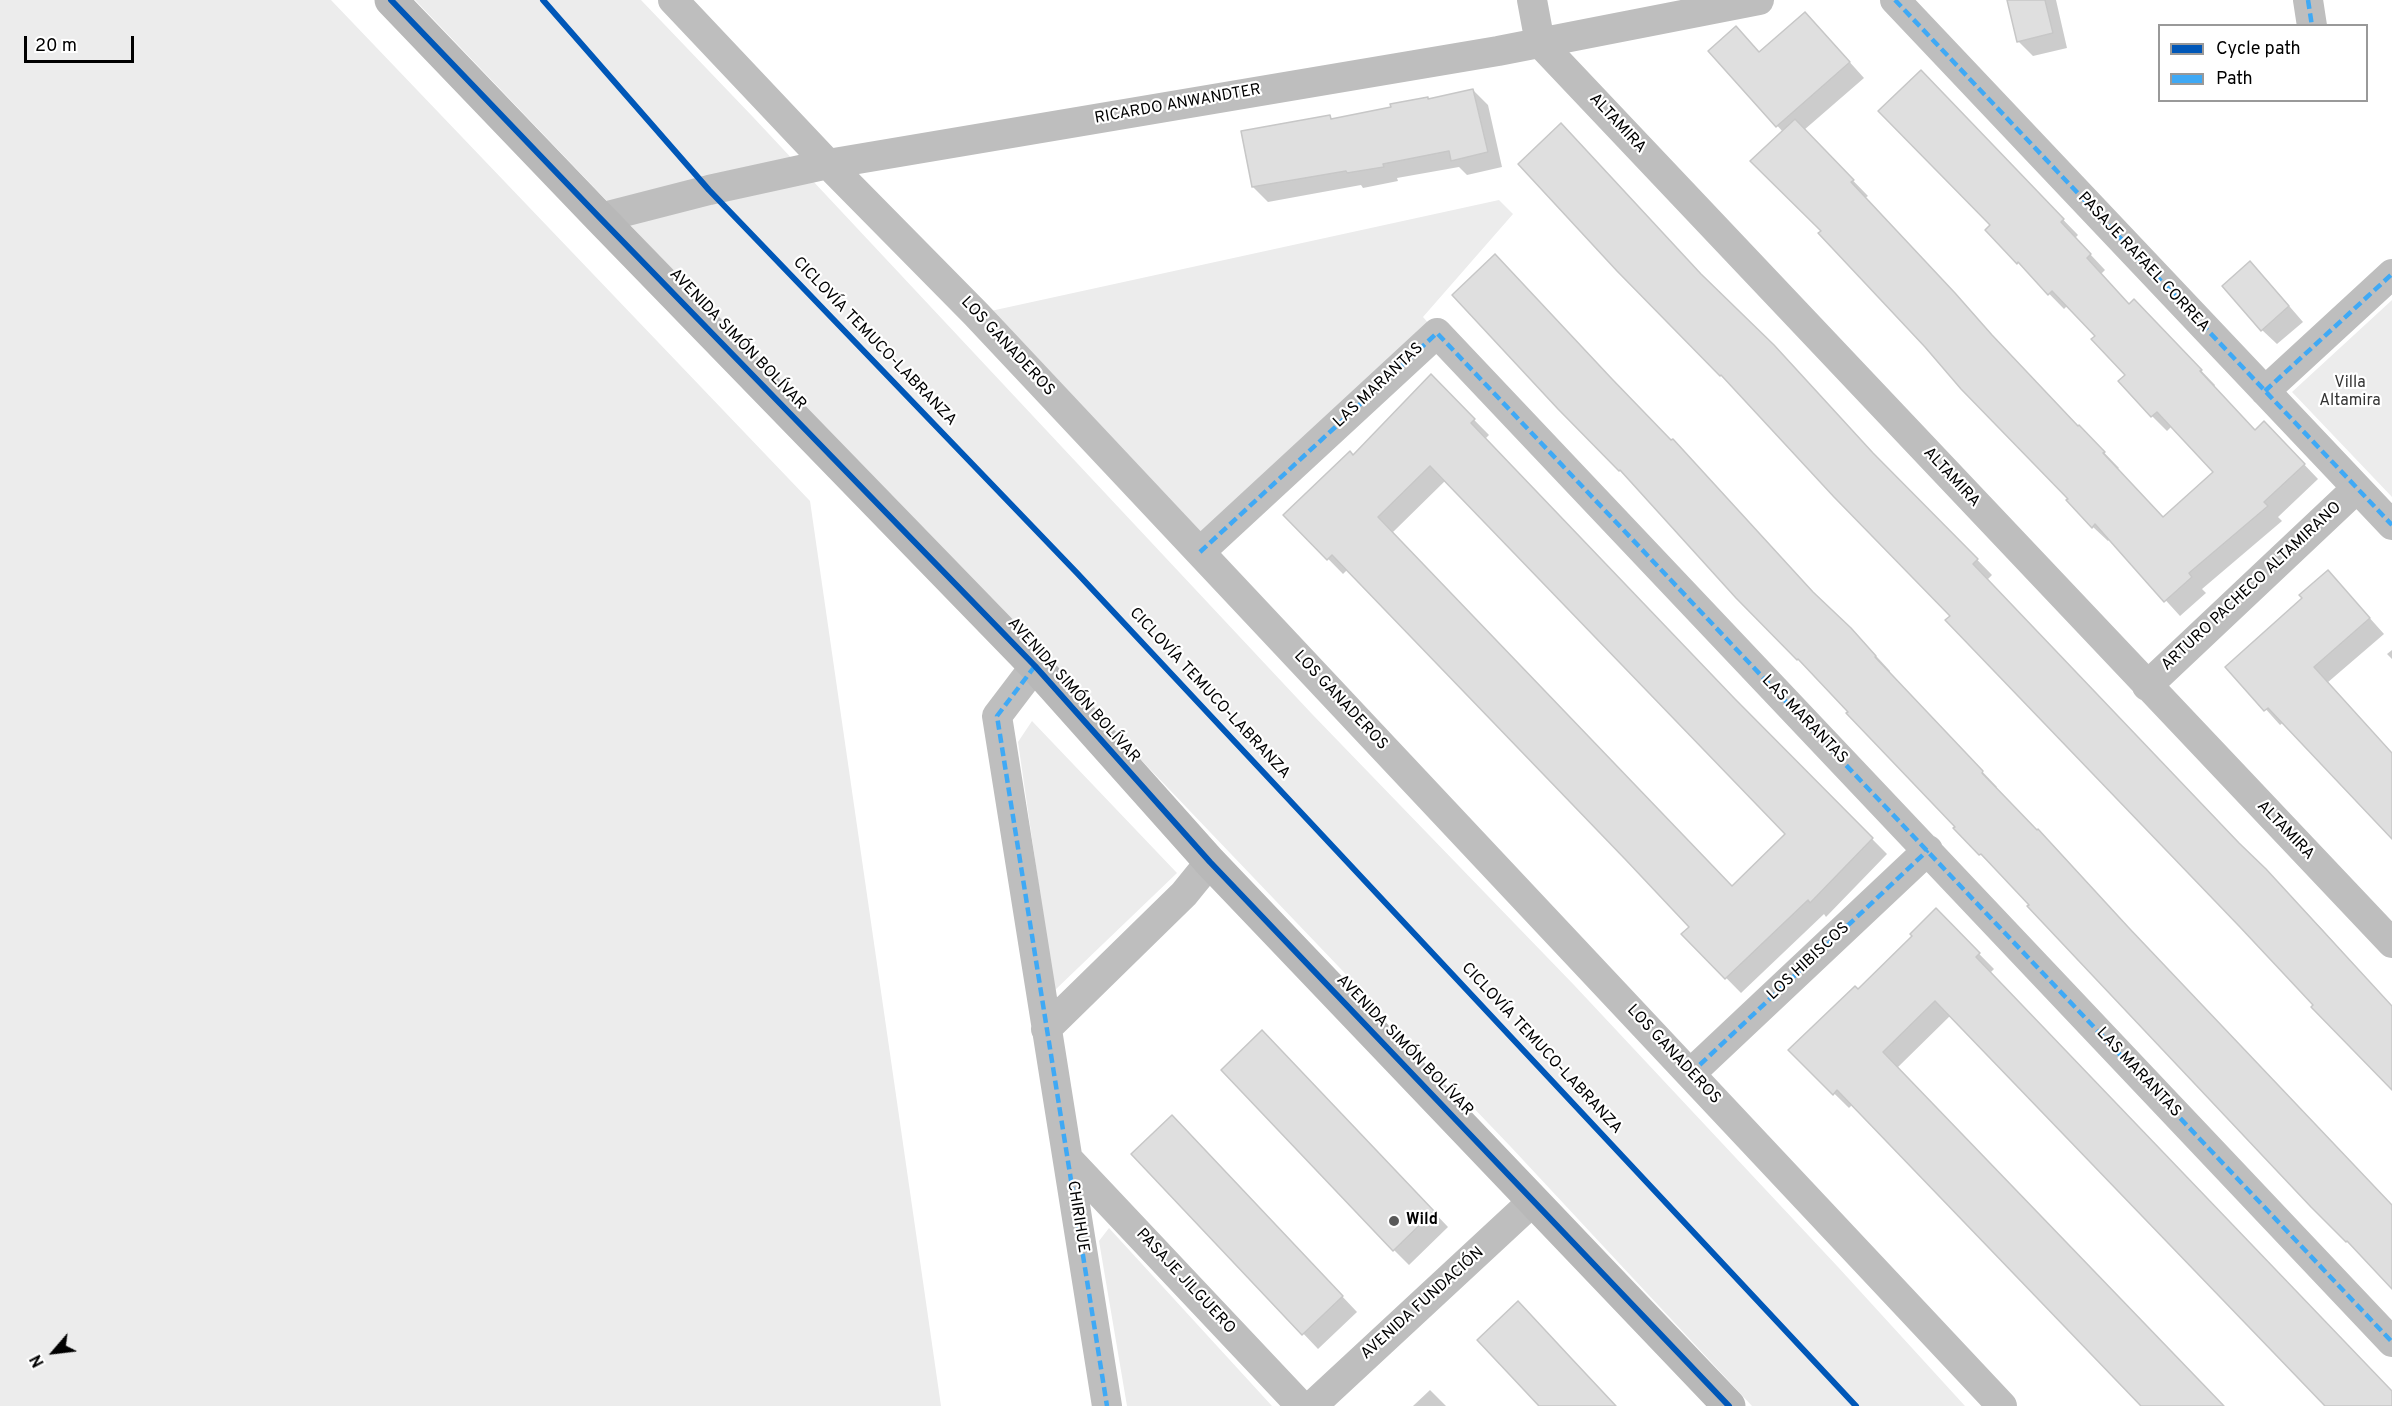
<!DOCTYPE html>
<meta charset="utf-8">
<style>
body{margin:0}
#map{position:relative;width:2392px;height:1406px;overflow:hidden;background:#fff;font-family:Overpass,sans-serif}
canvas{display:block}
.legend{position:absolute;left:2158px;top:24px;width:210px;height:78px;box-sizing:border-box;background:#fff;border:2px solid #999;margin:0;padding:8px 10px;list-style:none;font-size:18px;color:#000}
.legend li{display:flex;align-items:center;gap:12px;height:30px}
.legend b{width:30px;border:2px solid #999}
.north{position:absolute;left:24px;top:1322px;width:60px;height:60px;-webkit-text-stroke:4px #fff;paint-order:stroke;rotate:242deg;font-size:16px;font-weight:700;line-height:24px;text-align:center;color:#000}
.north::after{content:'';display:block;margin:auto;width:21px;height:27px;background:#000;clip-path:polygon(50% 0,100% 100%,50% 72%,0 100%)}
.scale{position:absolute;left:24px;top:36px;width:110px;height:27px;box-sizing:border-box;border:3px solid #000;border-top:0;padding-left:8px;font-size:18px;line-height:21px;white-space:nowrap;color:#000;-webkit-text-stroke:4px #fff;paint-order:stroke}
</style>
<div id="map">
<canvas width="2392" height="1406"></canvas>
<ul class="legend">
<li><b style="height:8px;background:#0057b8"></b>Cycle path</li>
<li><b style="height:8px;background:#3fa9f5"></b>Path</li>
</ul>
<div class="north">N</div>
<div class="scale">20 m</div>
</div>
<script>
const context = document.querySelector('canvas').getContext('2d');
context.lineJoin = 'round';
function paint(path, color) {
  context.fillStyle = color;
  context.fill(path, 'evenodd');
}
function toPath(rows) {
  const path = new Path2D();
  for (const r of rows) {
    path.moveTo(r[0], r[1]);
    for (let i = 2; i < r.length; i += 2) path.lineTo(r[i], r[i + 1]);
  }
  return path;
}
function stroke(path, color, width, dash) {
  context.strokeStyle = color;
  context.lineWidth = width;
  context.lineCap = dash ? 'butt' : 'round';
  context.setLineDash(dash || []);
  context.stroke(path);
}
function write(font, color, halo, rows, align = 'center') {
  context.font = font + ' Overpass,sans-serif';
  context.lineWidth = 4.5;
  context.setLineDash([]);
  context.textBaseline = 'middle';
  context.strokeStyle = halo;
  context.fillStyle = color;
  for (const [text, x, y, turn = 0] of rows) {
    context.save();
    context.translate(x, y);
    context.rotate((+turn || 0) * Math.PI / 180);
    context.textAlign = isNaN(turn) ? turn : align;
    if (halo) context.strokeText(text, 0, 0);
    context.fillText(text, 0, 0);
    context.restore();
  }
}
paint(toPath([
 [0,0,331,0,810,501,941,1406,0,1406],
 [415,0,641,0,753,117,1312,714,1574,985,1838,1267,1965,1406,1752,1406,1510,1146],
 [1499,200,1513,214,1423,317,1437,333,1200,552,977,314],
 [2392,300,2392,497,2292,392],
 [1032,721,1177,873,1054,991,1018,742],
 [1109,1228,1272,1406,1127,1406,1099,1241]
]), '#ececec');
paint(toPath([
 [2009,0,2056,0,2067,48,2033,56,2018,41],
 [1736,28,1760,53,1820,29,1864,78,1804,130,1868,196,1865,198,1970,310,2007,352,2119,468,2117,469,2163,518,2215,472,2172,426,2167,431,2152,416,2120,381,2127,375,2097,336,2068,305,2064,309,1987,230,1992,225,1935,87,2078,235,2075,238,2105,270,2101,274,2130,305,2149,316,2215,385,2214,387,2255,432,2279,438,2318,479,2278,517,2282,521,2202,589,2206,593,2180,616,2110,539,2108,541,2093,527,2070,499,1987,415,1820,233,1823,231,1783,132,1710,51],
 [1473,90,1488,105,1502,167,1467,175,1459,167,1397,178,1398,181,1363,188,1361,185,1268,202,1253,187,1330,117,1333,120],
 [2265,278,2303,322,2277,344,2262,330],
 [1712,287,1992,575,1987,580,2322,929,2392,1007,2392,1088,1952,616],
 [1454,295,1822,603,1866,645,1890,671,1889,673,1997,787,1995,789,2053,845,2144,945,2392,1207,2392,1287,1996,868,1995,869,1955,828,1957,827],
 [1431,376,1489,435,1485,439,1750,716,1887,854,1826,917,1824,914,1741,993,1683,934,1691,927,1348,569,1343,574,1285,515,1353,457],
 [1446,480,1787,834,1732,888,1392,533],
 [2342,587,2384,634,2327,683,2392,754,2392,839,2284,722,2280,725,2228,667,2304,598],
 [2392,650,2392,659,2387,654],
 [1936,910,1994,969,1990,973,2392,1392,2392,1406,2327,1406,1951,1015,1897,1068,2222,1406,2143,1406,1853,1104,1849,1108,1790,1050,1858,991,1914,936],
 [1277,1047,1448,1227,1409,1265,1394,1250],
 [1187,1132,1357,1312,1318,1349,1133,1154],
 [1430,1390,1446,1406,1413,1406]
]), '#0003');
const building = toPath([
 [2007,0,2045,0,2053,33,2017,42,2007,0],
 [1805,12,1850,62,1776,127,1708,51,1736,26,1759,52,1805,12],
 [1921,70,2064,219,2061,222,2091,254,2087,258,2129,304,2134,299,2202,370,2200,371,2255,430,2264,421,2305,464,2264,502,2268,506,2189,573,2192,577,2164,602,2095,524,2092,528,2066,500,2068,499,1961,389,1925,347,1818,233,1821,231,1750,161,1795,119,1854,180,1851,182,1955,293,1992,335,2078,426,2079,425,2105,452,2103,453,2163,517,2213,472,2157,412,2151,417,2118,381,2125,375,2091,339,2095,336,2052,291,2048,295,2018,262,2017,264,1985,230,1990,225,1878,111,1921,70],
 [1473,89,1488,152,1451,161,1449,151,1383,164,1384,167,1347,173,1346,171,1252,187,1241,131,1330,115,1331,119,1391,107,1390,104,1428,97,1428,99,1473,89],
 [1561,123,1701,274,1774,345,1873,453,1978,559,1973,564,2239,843,2266,869,2392,1006,2392,1090,2311,1007,2313,1005,2239,926,1945,620,1950,616,1834,497,1721,375,1720,376,1617,271,1518,164,1561,123],
 [1495,254,1612,379,1671,440,1673,439,1813,592,1851,628,1876,656,1875,657,1983,771,1982,773,2037,830,2038,829,2129,928,2392,1205,2392,1289,2347,1241,2346,1242,2311,1207,2027,906,2029,905,1981,854,1979,855,1953,828,1955,827,1846,713,1848,712,1798,659,1797,660,1736,598,1620,470,1619,471,1558,409,1452,295,1495,254],
 [2250,261,2289,306,2261,331,2222,286,2250,261],
 [1431,374,1475,419,1471,423,1735,699,1873,838,1810,903,1808,900,1725,979,1681,934,1689,927,1625,859,1332,555,1327,560,1283,515,1350,451,1353,455,1431,374],
 [1430,466,1785,834,1732,886,1378,517,1430,466],
 [2328,570,2370,618,2314,667,2392,753,2392,839,2268,708,2264,711,2225,667,2302,598,2299,595,2328,570],
 [1936,908,1980,953,1976,957,2392,1391,2392,1406,2325,1406,1935,1001,1883,1052,2224,1406,2141,1406,1837,1090,1833,1095,1788,1050,1855,986,1858,989,1912,936,1910,934,1936,908],
 [1262,1030,1434,1211,1393,1251,1221,1070,1262,1030],
 [1172,1115,1343,1296,1302,1335,1131,1154,1172,1115],
 [1518,1301,1571,1358,1616,1406,1539,1406,1509,1374,1477,1340,1518,1301]
]);
paint(building, '#dfdfdf');
stroke(building, '#c7c7c7', 1.5);
stroke(toPath([
 [673,0,828,164,976,314,2002,1406],
 [1532,0,1540,43,2392,943],
 [1895,0,2392,525],
 [2308,0,2312,26],
 [600,218,709,190,828,164,1498,51,1759,0],
 [2265,391,2392,274],
 [1200,552,1437,333,2392,1342],
 [1035,666,997,716,1107,1406],
 [2147,686,2357,488],
 [1046,1029,1184,894,1210,862],
 [1690,1074,1928,850],
 [1068,1159,1301,1406],
 [1312,1406,1533,1201]
]), '#bebebe', 30);
stroke(toPath([
 [391,0,600,218,1035,666,1210,862,1729,1406]
]), '#b8b8b8', 33);
stroke(toPath([
 [1895,0,2392,525],
 [2308,0,2312,26],
 [2265,391,2392,274],
 [1200,552,1437,333,2392,1342],
 [1035,666,997,716,1107,1406],
 [1690,1074,1928,850]
]), '#3fa9f5', 4.5, [9, 4.5]);
stroke(toPath([
 [391,0,600,218,1035,666,1210,862,1729,1406],
 [543,0,709,190,1077,573,1856,1406]
]), '#0057b8', 6);
for (const [x, y, r, color] of [
 [1394,1221,6,"#595959"]
]) {
  const dot = new Path2D();
  dot.arc(x, y, r, 0, 2 * Math.PI);
  context.fillStyle = color;
  context.fill(dot);
  stroke(dot, '#fff', 2);
}
write('16px', '#000', '#fff', [
 ["RICARDO ANWANDTER",1178,105,-10],
 ["ALTAMIRA",1617,124,47],
 ["PASAJE RAFAEL CORREA",2143,263,47],
 ["AVENIDA SIMÓN BOLÍVAR",737,340,46],
 ["CICLOVÍA TEMUCO-LABRANZA",874,342,46],
 ["LOS GANADEROS",1007,347,47],
 ["LAS MARANTAS",1379,386,-43],
 ["ALTAMIRA",1951,478,47],
 ["ARTURO PACHECO ALTAMIRANO",2252,587,-43],
 ["AVENIDA SIMÓN BOLÍVAR",1073,691,48],
 ["CICLOVÍA TEMUCO-LABRANZA",1209,694,47],
 ["LOS GANADEROS",1340,701,47],
 ["LAS MARANTAS",1804,720,46],
 ["ALTAMIRA",2285,831,46],
 ["LOS HIBISCOS",1809,962,-43],
 ["AVENIDA SIMÓN BOLÍVAR",1404,1046,46],
 ["CICLOVÍA TEMUCO-LABRANZA",1541,1049,47],
 ["LOS GANADEROS",1673,1055,47],
 ["LAS MARANTAS",2138,1073,47],
 ["CHIRIHUE",1077,1217,81],
 ["PASAJE JILGUERO",1185,1282,47],
 ["AVENIDA FUNDACIÓN",1423,1304,-42]
]);
write('16px', '#333', '#fff', [
 ["Villa",2350,384],
 ["Altamira",2350,402]
]);
write('bold 16px', '#000', '#fff', [
 ["Wild",1406,1221]
], 'left');
</script>
